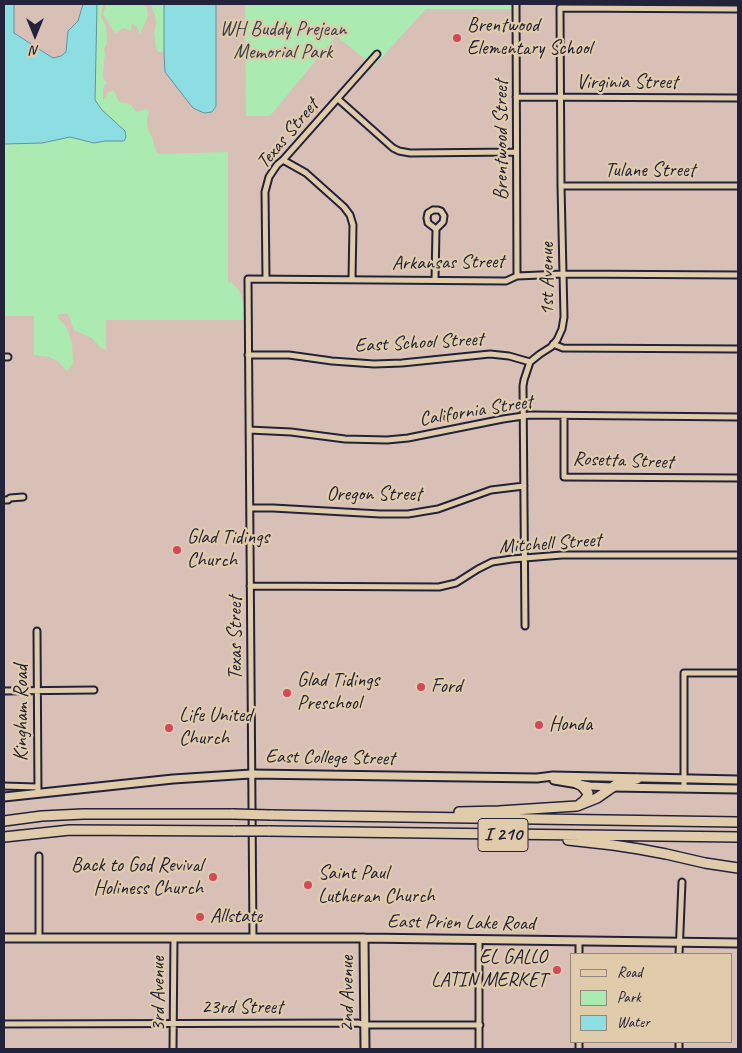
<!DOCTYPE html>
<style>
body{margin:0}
#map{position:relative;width:742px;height:1053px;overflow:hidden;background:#d8c0b7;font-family:Caveat,sans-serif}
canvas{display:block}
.frame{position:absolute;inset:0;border:5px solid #22223b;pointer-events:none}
.legend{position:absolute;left:570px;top:953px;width:162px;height:90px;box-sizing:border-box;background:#e0cbaa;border:1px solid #94877e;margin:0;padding:6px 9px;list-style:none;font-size:15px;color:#22223b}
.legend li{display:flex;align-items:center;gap:10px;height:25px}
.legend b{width:25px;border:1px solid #94877e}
.north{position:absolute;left:10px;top:10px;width:50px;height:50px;-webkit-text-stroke:4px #e0cbaa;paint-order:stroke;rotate:180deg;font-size:14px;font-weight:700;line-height:20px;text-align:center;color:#22223b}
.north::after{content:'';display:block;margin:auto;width:18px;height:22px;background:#22223b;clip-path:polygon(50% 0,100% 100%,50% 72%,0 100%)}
</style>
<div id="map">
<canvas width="742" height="1053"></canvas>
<div class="frame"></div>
<ul class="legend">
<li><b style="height:6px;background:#e0cbaa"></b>Road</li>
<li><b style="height:14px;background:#abeab1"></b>Park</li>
<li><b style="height:14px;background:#8cdee2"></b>Water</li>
</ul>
<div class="north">N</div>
</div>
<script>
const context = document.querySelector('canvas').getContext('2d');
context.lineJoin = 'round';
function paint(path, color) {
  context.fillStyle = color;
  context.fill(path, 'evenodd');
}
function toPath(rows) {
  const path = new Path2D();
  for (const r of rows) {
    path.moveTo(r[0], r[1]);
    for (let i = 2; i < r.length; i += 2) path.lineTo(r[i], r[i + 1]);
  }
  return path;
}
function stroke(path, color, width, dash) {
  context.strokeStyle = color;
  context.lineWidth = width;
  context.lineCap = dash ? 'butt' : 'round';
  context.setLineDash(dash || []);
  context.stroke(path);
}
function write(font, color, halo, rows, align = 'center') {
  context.font = font + ' Caveat,sans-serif';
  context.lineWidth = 4.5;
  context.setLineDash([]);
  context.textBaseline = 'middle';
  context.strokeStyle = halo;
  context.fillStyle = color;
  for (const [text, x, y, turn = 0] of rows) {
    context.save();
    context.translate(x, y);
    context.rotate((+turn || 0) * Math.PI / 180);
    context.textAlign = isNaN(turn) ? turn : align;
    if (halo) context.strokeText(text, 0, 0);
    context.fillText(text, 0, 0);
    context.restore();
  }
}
paint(toPath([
 [97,4,143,4,147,8,148,16,140,34,137,27,132,23,131,31,123,28,121,29,117,33,114,32,105,17,103,14,106,5,103,4,101,17,106,26,107,40,106,46,104,48,105,53,103,74,103,79,107,83,103,88,103,99,106,98,107,94,110,91,114,91,119,102,128,103,132,106,135,111,137,112,146,109,149,111,147,119,147,125,149,132,152,137,157,154,228,152,228,282,232,283,238,289,241,295,245,313,244,320,106,320,106,350,101,348,92,338,74,330,68,314,60,314,58,315,58,318,63,323,67,328,72,344,73,361,71,367,67,371,58,361,49,357,34,355,34,316,4,316,4,144,42,143,70,137,94,143,105,141,125,131,102,110,95,100],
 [150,4,164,4,164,52,158,52,156,47,154,34,156,23,155,15],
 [245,4,514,4,514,9,426,9,374,66,336,36,270,116,246,116]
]), '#abeab1');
const water = toPath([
 [4,4,14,4,14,33,53,58,61,56,66,52,68,31,78,21,83,4,97,4,95,100,102,110,125,131,126,137,124,141,105,141,94,143,70,137,42,143,4,144,4,4],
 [164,4,216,4,216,106,212,112,204,113,193,108,165,72,164,52,164,4]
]);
paint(water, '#8cdee2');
stroke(water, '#62939f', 1);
const street = toPath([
 [516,4,517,276],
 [516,97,738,98],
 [338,99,393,148,399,151,410,153,516,152],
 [283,160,306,173,344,207,350,215,353,225,352,279],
 [561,186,738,186],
 [433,210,438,210,441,211,444,216,443,222,436,229,428,223,427,218,428,213,433,210],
 [266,278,265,192,269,177,277,165,283,160,377,54],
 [435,280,436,229],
 [553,344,563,348,738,349],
 [248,355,289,355,332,361,374,364,402,363,490,354,509,356,530,362],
 [4,357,8,357],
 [564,416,564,477,738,478],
 [249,430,291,432,345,439,387,440,408,438,503,419,530,415,738,417],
 [4,500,8,500,10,498,23,497],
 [250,508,273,508,380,514,408,514,438,509,491,490,524,486],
 [250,586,439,587,456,583,478,569,492,562,512,559,562,555,738,555],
 [525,626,523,386,524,380,530,362,540,354,551,347,557,340,562,329,564,317,561,186,560,8,738,9],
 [37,631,38,794],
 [4,691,94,690],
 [4,786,37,787],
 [684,788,684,673,738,673],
 [39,856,39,938],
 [253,937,248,279,506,281,517,276,563,274,738,275],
 [479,939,479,1049],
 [579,941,579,954],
 [679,954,682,882],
 [4,1024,358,1023,365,1025,480,1025],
 [579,1042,579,1049],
 [173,1049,174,938],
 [679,1049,679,1042]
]);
const secondary = toPath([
 [554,780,590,786,612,787,738,789],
 [4,797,173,779,251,774,537,778,553,776,738,780],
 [4,938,364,938,738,943],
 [364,938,365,1049]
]);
const highway = toPath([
 [576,783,582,786,588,793,587,797,584,801,580,804],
 [459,812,499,811,577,806,597,798,617,784,637,779],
 [271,815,738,822],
 [4,821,42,816,83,814,233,814],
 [268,831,738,837],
 [4,837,70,830,235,831],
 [568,840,613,845,639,849,666,854,705,863,738,868]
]);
stroke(street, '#22223b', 9);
stroke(secondary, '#22223b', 11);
stroke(highway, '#22223b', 12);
stroke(street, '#e0cbaa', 5);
stroke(secondary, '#e0cbaa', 7);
stroke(highway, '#e0cbaa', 9);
const highwayBridge = toPath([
 [233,814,271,815],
 [235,831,268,831]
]);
stroke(highwayBridge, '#22223b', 12, []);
stroke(highwayBridge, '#e0cbaa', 9);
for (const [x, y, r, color] of [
 [457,38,5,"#d1495b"],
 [177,550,5,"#d1495b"],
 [421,687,5,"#d1495b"],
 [287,693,5,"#d1495b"],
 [539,725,5,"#d1495b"],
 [169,728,5,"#d1495b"],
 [213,877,5,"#d1495b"],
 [308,885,5,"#d1495b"],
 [200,917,5,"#d1495b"],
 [557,970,5,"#d1495b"]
]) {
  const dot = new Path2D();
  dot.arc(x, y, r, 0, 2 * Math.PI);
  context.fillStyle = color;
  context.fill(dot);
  stroke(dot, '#e0cbaa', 2);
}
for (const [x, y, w] of [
 [503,835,50]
]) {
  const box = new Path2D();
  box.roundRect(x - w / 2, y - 16.5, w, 33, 4);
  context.fillStyle = '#e0cbaa';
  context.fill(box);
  stroke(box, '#22223b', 1);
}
write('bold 19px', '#22223b', null, [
 ["I 210",503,835]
]);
write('20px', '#22223b', '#e0cbaa', [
 ["Brentwood",467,26],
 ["Elementary School",467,49],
 ["Glad Tidings",187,538],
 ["Church",187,561],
 ["Glad Tidings",297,681],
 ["Preschool",297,704],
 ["Ford",431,687],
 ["Life United",179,716],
 ["Church",179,739],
 ["Honda",549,725],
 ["Back to God Revival",203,866,"right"],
 ["Holiness Church",203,889,"right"],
 ["Saint Paul",318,874],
 ["Lutheran Church",318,897],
 ["Allstate",210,917],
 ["EL GALLO",547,958,"right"],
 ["LATIN MERKET",547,981,"right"]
], 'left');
write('20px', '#37404d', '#e0cbaa', [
 ["WH Buddy Prejean",283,30],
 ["Memorial Park",283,53]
]);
write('20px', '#22223b', '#e0cbaa', [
 ["Virginia Street",627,83],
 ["Texas Street",288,134,-50],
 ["Brentwood Street",502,140,-90],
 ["Tulane Street",650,171],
 ["Arkansas Street",448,263,-1],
 ["1st Avenue",548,279,-90],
 ["East School Street",419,343,-3],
 ["California Street",476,411,-9],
 ["Rosetta Street",623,461,2],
 ["Oregon Street",374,495],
 ["Mitchell Street",550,544,-4],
 ["Texas Street",236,638,-90],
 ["Kingham Road",22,713,-90],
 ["East College Street",330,758,1],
 ["East Prien Lake Road",461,923,1],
 ["3rd Avenue",159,994,-90],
 ["2nd Avenue",348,994,-90],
 ["23rd Street",242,1008]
]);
</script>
